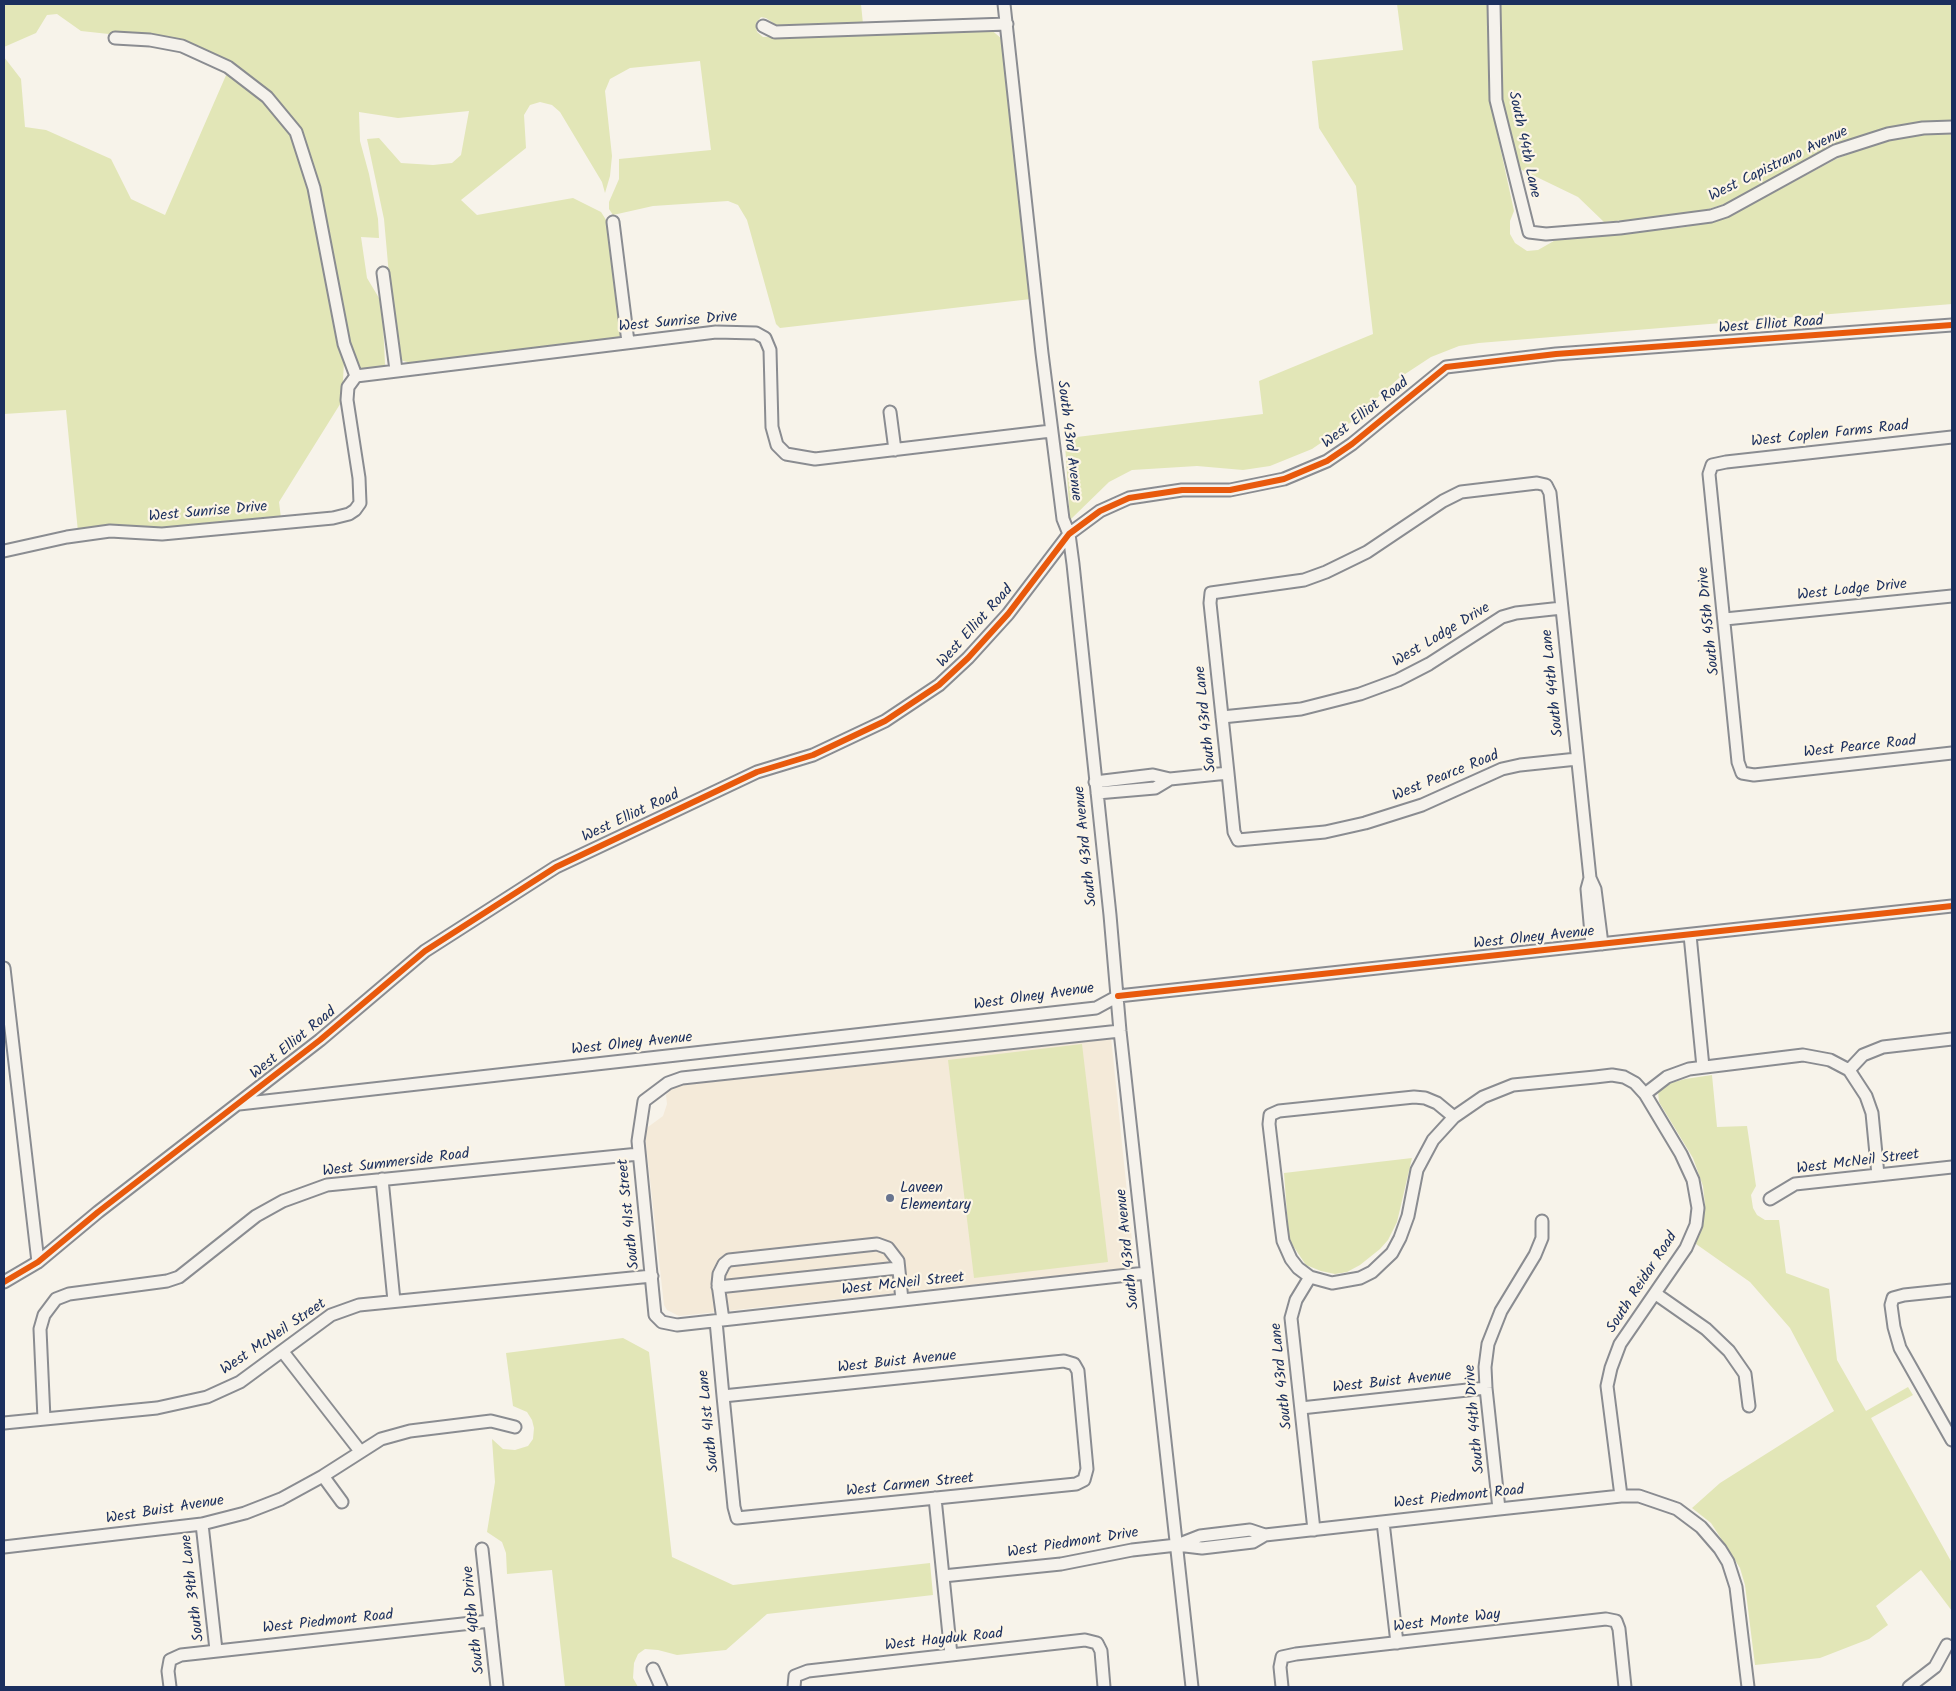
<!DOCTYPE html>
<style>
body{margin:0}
#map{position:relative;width:1956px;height:1691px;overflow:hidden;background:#f7f3ea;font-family:Kalam,sans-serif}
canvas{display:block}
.frame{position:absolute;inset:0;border:5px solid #1b2f5e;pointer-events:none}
</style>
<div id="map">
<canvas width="1956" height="1691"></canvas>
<div class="frame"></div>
</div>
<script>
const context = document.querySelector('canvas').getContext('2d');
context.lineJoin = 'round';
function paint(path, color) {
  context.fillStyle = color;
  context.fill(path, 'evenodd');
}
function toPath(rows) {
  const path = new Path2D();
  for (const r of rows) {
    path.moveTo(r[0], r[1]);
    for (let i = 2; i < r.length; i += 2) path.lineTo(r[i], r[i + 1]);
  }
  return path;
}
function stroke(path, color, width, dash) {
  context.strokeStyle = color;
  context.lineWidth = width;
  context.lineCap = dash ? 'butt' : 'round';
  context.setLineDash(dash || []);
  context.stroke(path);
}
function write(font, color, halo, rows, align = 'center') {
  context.font = font + ' Kalam,sans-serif';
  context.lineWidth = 4.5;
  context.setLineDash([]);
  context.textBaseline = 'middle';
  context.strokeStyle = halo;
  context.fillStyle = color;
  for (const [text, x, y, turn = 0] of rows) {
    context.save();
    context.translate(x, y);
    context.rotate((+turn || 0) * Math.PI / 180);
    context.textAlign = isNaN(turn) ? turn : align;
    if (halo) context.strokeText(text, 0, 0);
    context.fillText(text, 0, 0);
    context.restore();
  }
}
paint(toPath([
 [1111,1037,1134,1260,1129,1268,679,1316,667,1310,664,1305,645,1135,648,1127,663,1116,667,1104,666,1095,675,1085]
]), '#f4ead9');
paint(toPath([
 [4,4,861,4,863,24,778,26,766,18,761,17,756,23,757,32,763,37,989,28,1002,39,1031,299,780,328,776,324,747,220,738,205,728,201,653,206,613,215,609,209,609,202,619,179,619,159,711,150,700,61,630,68,610,79,605,91,612,156,610,176,605,193,602,182,560,112,552,105,540,102,530,105,524,115,526,148,461,200,477,215,573,198,601,212,608,223,623,340,411,363,400,360,396,354,384,219,367,139,379,138,401,163,433,165,452,163,461,155,469,111,398,118,359,112,360,141,369,174,378,219,379,238,361,237,367,278,382,303,385,364,384,368,362,371,354,362,308,155,270,97,183,42,81,31,57,14,47,15,36,33,4,47],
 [1397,4,1488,4,1489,96,1514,211,1510,221,1510,234,1515,243,1527,251,1538,250,1559,238,1686,227,1734,214,1836,159,1877,143,1914,135,1952,132,1952,304,1479,343,1459,346,1431,357,1399,378,1350,423,1312,449,1270,466,1243,470,1197,466,1132,470,1109,482,1070,520,1065,444,1069,438,1263,414,1259,381,1373,334,1356,186,1319,128,1312,61,1403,50],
 [1500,4,1952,4,1952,121,1924,122,1879,130,1831,149,1732,202,1691,214,1604,222,1578,197,1516,167,1502,93,1499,44],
 [4,57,21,79,25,127,46,130,111,159,131,199,165,215,227,73,261,100,292,133,302,154,333,301,344,361,342,401,279,502,281,518,161,531,78,532,66,410,4,414],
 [1082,1044,1108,1262,974,1278,948,1060],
 [1712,1075,1717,1127,1747,1126,1756,1186,1751,1195,1753,1208,1757,1215,1765,1220,1779,1220,1786,1273,1829,1289,1837,1360,1866,1411,1908,1387,1913,1395,1871,1418,1952,1563,1952,1611,1921,1570,1876,1606,1888,1625,1869,1639,1820,1658,1755,1665,1745,1585,1740,1568,1711,1523,1692,1508,1720,1483,1834,1411,1790,1328,1750,1282,1696,1244,1705,1205,1703,1186,1693,1158,1659,1102,1658,1091,1671,1083,1685,1079],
 [1412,1158,1397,1222,1388,1240,1380,1249,1360,1265,1347,1272,1335,1274,1321,1271,1306,1265,1289,1240,1284,1173],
 [623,1338,649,1352,672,1557,733,1585,930,1563,933,1595,767,1614,726,1650,677,1655,658,1650,645,1649,638,1654,634,1663,633,1678,638,1687,565,1687,552,1570,507,1574,506,1553,502,1542,487,1532,495,1482,492,1439,503,1449,515,1450,528,1446,533,1439,534,1428,532,1420,527,1412,513,1406,506,1353]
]), '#e2e6b7');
const minor = toPath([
 [1004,4,1042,353,1063,519,1069,534,1073,564,1110,915,1120,1031,1192,1687],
 [1494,4,1496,100,1529,232,1546,234,1620,228,1711,216,1726,211,1835,151,1888,134,1923,128,1952,127],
 [763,26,775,32,1007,24],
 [115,38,150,40,182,46,228,67,267,97,296,132,314,188,344,344,356,376],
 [613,222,628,342],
 [383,273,396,370],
 [356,376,716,332,756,333,765,338,770,350,772,427,777,445,786,454,815,459,1051,431],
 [890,412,895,450],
 [1952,437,1726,462,1712,465,1709,474,1738,762,1742,773,1754,775,1952,753],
 [4,551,67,537,110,531,162,534,333,518,349,514,355,510,360,503,359,478,347,400,348,387,356,376],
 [1725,619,1952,596],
 [1222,717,1301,709,1360,694,1398,680,1429,664,1502,617,1516,613,1562,608],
 [1577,759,1520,765,1502,769,1422,805,1365,823,1325,832,1238,840,1234,832,1228,773,1210,603,1211,593,1304,580,1326,572,1367,552,1443,501,1461,492,1537,483,1546,485,1550,493,1590,878,1595,889,1602,944],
 [1095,782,1153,775,1170,779,1228,773],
 [1097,793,1155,788,1170,779],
 [1590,878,1587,889,1592,945],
 [1690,935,1703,1067],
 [4,968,38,1262],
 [1120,1031,682,1078,668,1083,644,1101,638,1141,655,1315,662,1322,677,1325,1146,1273],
 [1849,1070,1863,1055,1883,1047,1952,1039],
 [1645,1094,1667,1077,1689,1069,1803,1055,1830,1060,1849,1070,1866,1096,1872,1113,1878,1175],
 [239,1104,1096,1008,1118,996,1952,906],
 [1454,1117,1437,1103,1425,1098,1414,1097,1279,1111,1270,1115,1269,1124,1281,1226,1283,1241,1291,1259,1298,1268,1310,1277,1332,1283,1360,1278,1372,1272,1392,1253,1400,1238,1408,1216,1417,1170,1433,1140,1454,1117,1483,1097,1513,1085,1595,1077,1612,1075,1624,1077,1635,1083,1645,1094,1681,1154,1693,1180,1698,1208,1696,1225,1686,1248,1620,1344,1611,1368,1607,1386,1621,1496],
 [382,1179,394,1301],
 [1770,1199,1795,1184,1952,1167],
 [1310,1277,1296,1300,1291,1318,1314,1530],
 [4,1282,38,1262,98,1212,320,1040,425,951,556,867,757,772,813,755,885,721,939,685,968,658,1008,614,1069,534,1100,511,1129,498,1182,490,1230,490,1284,479,1327,461,1352,444,1446,367,1556,354,1952,325],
 [718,1287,898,1268],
 [1952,1290,1904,1295,1893,1298,1891,1305,1894,1327,1900,1348,1952,1440],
 [1656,1294,1706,1329,1729,1351,1745,1374,1749,1406],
 [723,1320,718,1284,719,1274,724,1264,729,1260,877,1244,888,1248,898,1261,902,1300],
 [716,1321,723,1396,734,1507,737,1518,1076,1484,1084,1480,1087,1469,1078,1371,1074,1364,1064,1361,723,1396],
 [283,1352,360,1451],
 [1301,1408,1486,1388],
 [44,1419,40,1329,44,1315,56,1299,69,1294,167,1281,179,1277,256,1216,283,1201,327,1185,639,1154],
 [4,1423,157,1408,207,1397,240,1382,331,1315,359,1305,652,1276],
 [323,1476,342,1502],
 [935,1498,951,1655],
 [1499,1509,1486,1388,1485,1367,1488,1344,1501,1311,1535,1255,1542,1238,1542,1221],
 [1383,1522,1397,1643],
 [202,1524,216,1650],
 [1177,1545,1200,1536,1250,1530,1265,1535,1499,1509,1621,1496,1639,1496,1677,1509,1701,1527,1720,1549,1728,1562,1736,1587,1748,1687],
 [4,1547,202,1524,245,1513,281,1499,323,1476,381,1439,410,1431,491,1421,515,1427],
 [482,1549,497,1687],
 [943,1576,1061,1564,1132,1550,1177,1545,1202,1548,1253,1542,1265,1535],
 [653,1669,661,1687],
 [170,1687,168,1671,170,1660,181,1655,490,1621],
 [794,1687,795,1676,808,1671,1085,1640,1097,1643,1101,1651,1104,1687],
 [1282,1687,1280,1667,1282,1657,1296,1654,1606,1619,1616,1621,1619,1629,1625,1687],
 [1909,1687,1935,1667,1947,1645]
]);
stroke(minor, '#8a8c91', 15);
stroke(minor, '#f5f2ec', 11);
stroke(toPath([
 [1118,996,1952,906],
 [4,1282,38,1262,98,1212,320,1040,425,951,556,867,757,772,813,755,885,721,939,685,968,658,1008,614,1069,534,1100,511,1129,498,1182,490,1230,490,1284,479,1327,461,1352,444,1446,367,1556,354,1952,325]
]), '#e8590c', 6);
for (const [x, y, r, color] of [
 [890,1198,5,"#68748f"]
]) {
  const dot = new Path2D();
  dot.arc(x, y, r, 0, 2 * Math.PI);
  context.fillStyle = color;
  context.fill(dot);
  stroke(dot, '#fcf5e5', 2);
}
write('15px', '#1b2f5e', '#fcf5e5', [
 ["South 44th Lane",1523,145,78],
 ["West Capistrano Avenue",1779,165,-26],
 ["West Sunrise Drive",678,323,-5],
 ["West Elliot Road",1771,326,-4],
 ["West Elliot Road",1366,414,-38],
 ["West Coplen Farms Road",1830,435,-6],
 ["South 43rd Avenue",1068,441,83],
 ["West Sunrise Drive",208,513,-5],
 ["West Lodge Drive",1852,591,-6],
 ["South 45th Drive",1710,621,-96],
 ["West Elliot Road",976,627,-48],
 ["West Lodge Drive",1442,636,-31],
 ["South 44th Lane",1554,683,-96],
 ["South 43rd Lane",1207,719,-96],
 ["West Pearce Road",1860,748,-6],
 ["West Pearce Road",1446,777,-22],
 ["West Elliot Road",631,817,-25],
 ["South 43rd Avenue",1087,846,-96],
 ["West Olney Avenue",1534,939,-6],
 ["West Olney Avenue",1034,998,-8],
 ["West Elliot Road",294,1044,-39],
 ["West Olney Avenue",632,1045,-6],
 ["West McNeil Street",1858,1163,-7],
 ["West Summerside Road",396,1164,-7],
 ["South 41st Street",630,1214,-96],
 ["South 43rd Avenue",1129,1249,-96],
 ["South Reidar Road",1643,1283,-57],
 ["West McNeil Street",903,1285,-6],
 ["West McNeil Street",274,1338,-34],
 ["West Buist Avenue",897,1363,-6],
 ["South 43rd Lane",1283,1376,-96],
 ["West Buist Avenue",1392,1383,-6],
 ["South 44th Drive",1476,1419,-95],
 ["South 41st Lane",710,1421,-96],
 ["West Carmen Street",910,1486,-6],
 ["West Piedmont Road",1459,1498,-6],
 ["West Buist Avenue",165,1511,-9],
 ["West Piedmont Drive",1073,1544,-9],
 ["South 39th Lane",194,1588,-97],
 ["South 40th Drive",475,1620,-96],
 ["West Monte Way",1447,1622,-7],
 ["West Piedmont Road",328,1623,-6],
 ["West Hayduk Road",944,1641,-6]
]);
write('15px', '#1b2f5e', '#fcf5e5', [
 ["Laveen",900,1189],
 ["Elementary",900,1206]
], 'left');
</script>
